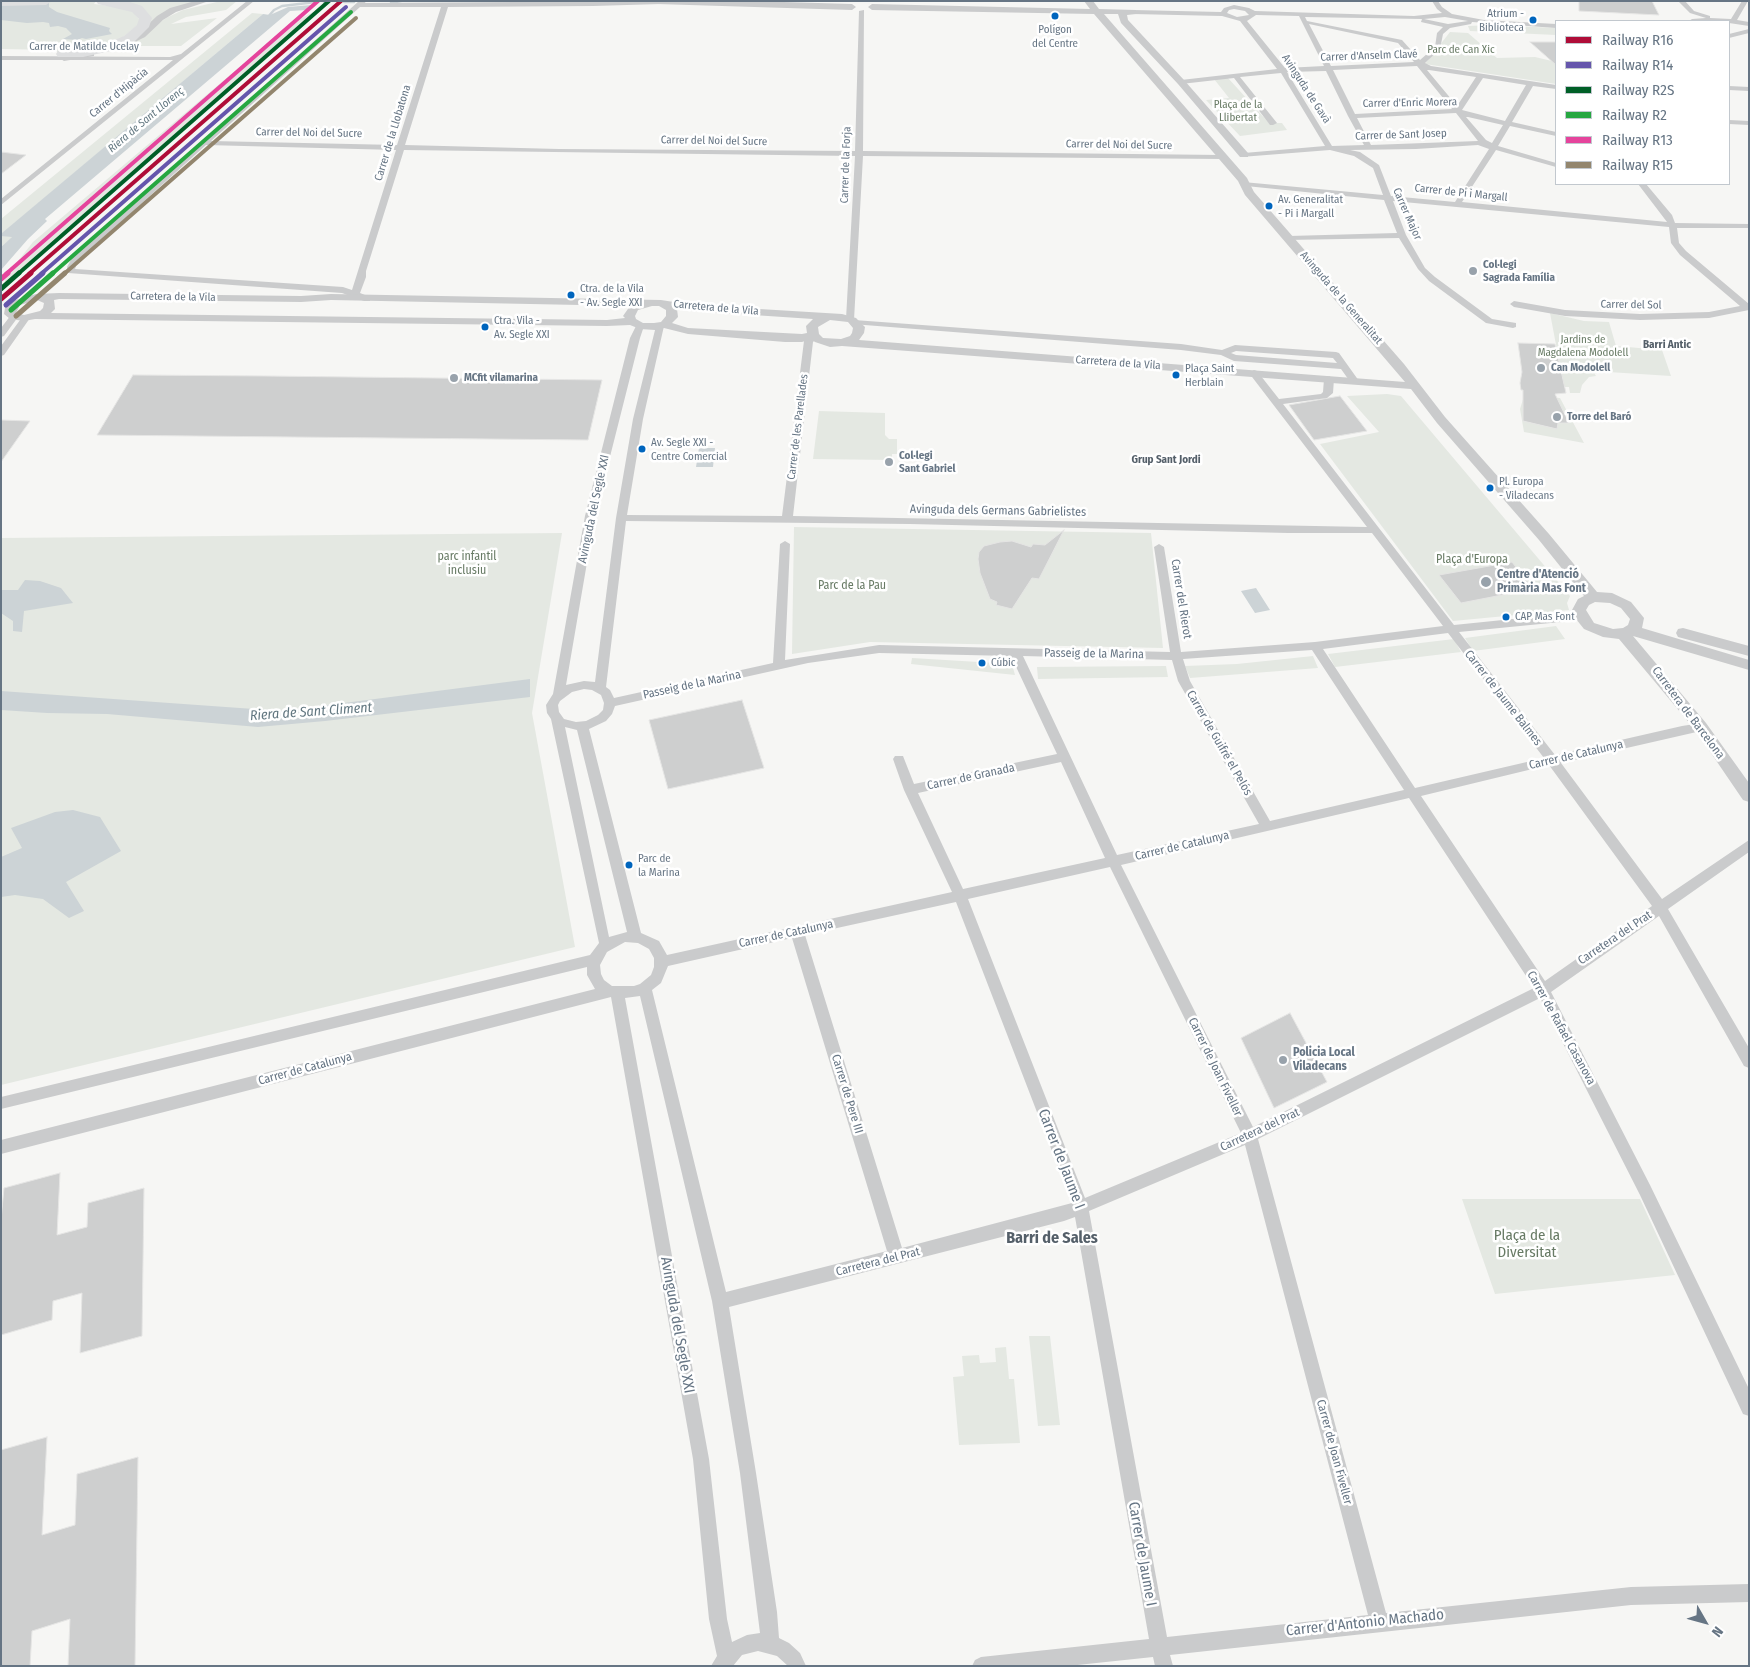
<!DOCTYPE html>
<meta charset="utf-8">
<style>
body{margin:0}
#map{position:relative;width:1750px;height:1667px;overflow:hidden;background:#f6f6f4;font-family:"Fira Sans Condensed",sans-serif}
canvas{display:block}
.frame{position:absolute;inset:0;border:2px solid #667584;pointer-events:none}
.legend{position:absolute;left:1555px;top:20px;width:175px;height:165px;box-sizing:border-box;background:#fff;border:1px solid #c2c8ce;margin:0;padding:6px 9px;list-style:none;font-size:15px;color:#667584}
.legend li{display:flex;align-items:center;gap:10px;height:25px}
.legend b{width:25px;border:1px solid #c2c8ce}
.north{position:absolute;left:1680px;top:1597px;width:50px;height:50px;-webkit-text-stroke:4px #fff;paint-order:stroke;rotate:128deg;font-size:14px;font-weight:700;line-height:20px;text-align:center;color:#667584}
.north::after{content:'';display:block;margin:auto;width:18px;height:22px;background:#667584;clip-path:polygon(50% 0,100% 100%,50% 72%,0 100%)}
</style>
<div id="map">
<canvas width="1750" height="1667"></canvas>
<div class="frame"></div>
<ul class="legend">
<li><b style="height:6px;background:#af0d38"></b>Railway R16</li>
<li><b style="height:6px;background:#6556ac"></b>Railway R14</li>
<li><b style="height:6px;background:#005f27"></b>Railway R2S</li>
<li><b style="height:6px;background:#26a741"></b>Railway R2</li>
<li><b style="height:6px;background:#e5449c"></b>Railway R13</li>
<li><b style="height:6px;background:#93866e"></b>Railway R15</li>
</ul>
<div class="north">N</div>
</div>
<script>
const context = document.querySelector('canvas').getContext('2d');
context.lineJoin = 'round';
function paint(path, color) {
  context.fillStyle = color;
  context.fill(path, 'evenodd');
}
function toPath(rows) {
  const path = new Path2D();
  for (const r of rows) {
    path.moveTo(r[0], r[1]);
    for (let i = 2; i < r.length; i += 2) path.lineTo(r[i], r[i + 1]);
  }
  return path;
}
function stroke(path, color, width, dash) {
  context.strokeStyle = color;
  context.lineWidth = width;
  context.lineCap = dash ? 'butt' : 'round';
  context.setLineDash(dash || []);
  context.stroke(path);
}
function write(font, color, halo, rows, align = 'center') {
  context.font = font + ' "Fira Sans Condensed",sans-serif';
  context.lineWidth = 5;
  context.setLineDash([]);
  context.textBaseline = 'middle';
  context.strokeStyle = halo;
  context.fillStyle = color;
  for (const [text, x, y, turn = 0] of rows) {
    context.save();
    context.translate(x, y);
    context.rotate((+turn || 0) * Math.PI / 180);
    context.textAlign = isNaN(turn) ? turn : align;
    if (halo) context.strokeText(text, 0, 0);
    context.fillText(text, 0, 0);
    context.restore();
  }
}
paint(toPath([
 [1,1,96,1,94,4,130,8,139,19,139,24,117,42,72,52,54,52,55,50,1,49],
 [199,1,180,7,147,28,128,2],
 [221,1,237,1,226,10,186,17,171,24,217,18,181,46,124,46,168,17,183,10],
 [313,12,316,13,6,283,4,279,33,242,289,25],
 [252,13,263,14,3,233,16,234,1,247,1,219],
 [1491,25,1556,28,1556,35,1470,31,1468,26],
 [1450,32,1468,33,1497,58,1535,57,1556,62,1556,84,1425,64],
 [1228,78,1269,123,1282,123,1287,130,1240,136,1206,100,1229,98,1214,79],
 [1550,313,1584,321,1609,322,1616,346,1662,350,1671,376,1593,371,1596,376,1589,377,1582,385,1580,393,1570,393,1569,387,1564,387],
 [1387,394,1401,396,1570,596,1567,603,1569,610,1453,621,1320,444,1379,432,1347,396],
 [1524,396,1560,398,1584,443,1524,432,1520,409],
 [1523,402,1562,409,1568,423,1561,423,1558,420,1557,429,1523,421],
 [819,411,885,413,885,435,889,439,897,439,897,454,892,454,892,460,813,459],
 [794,527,1151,533,1163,648,870,642,792,654],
 [562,533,532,713,575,947,1,1085,1,538],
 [1556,626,1565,639,1473,651,1465,638],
 [1454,639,1461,652,1335,667,1328,654],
 [1313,656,1318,668,1190,678,1185,666,1237,664],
 [912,658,1012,664,1015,675,911,664],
 [1166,666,1168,677,1038,679,1037,667],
 [1462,1199,1640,1199,1675,1275,1495,1294],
 [1029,1336,1050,1336,1060,1425,1038,1426],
 [1006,1347,1009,1379,1014,1379,1020,1443,959,1445,953,1377,964,1376,962,1356,979,1355,980,1363,996,1362,995,1348]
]), '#e4e8e2');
paint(toPath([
 [1,1,49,1,49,7,57,12,110,28,109,31,112,34,86,39,82,38,77,40,63,39,72,34,66,28,58,26,50,27,49,23,43,22,27,23,1,20],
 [312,5,307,10,290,11,45,219,47,221,28,239,1,270,1,247,12,237,1,236,2,233,263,14,270,15,288,7],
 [699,448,715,448,713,467,696,467],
 [25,580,40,581,61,588,73,603,24,611,22,632,13,631,13,621,1,613,1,590,18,590],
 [1256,588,1270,610,1255,613,1241,591],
 [530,679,530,697,325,721,258,727,107,714,47,713,1,710,1,691,282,711],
 [73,810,100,817,121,851,66,882,84,911,69,918,43,899,15,895,1,897,1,857,22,848,11,828,55,812]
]), '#ccd3d6');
stroke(toPath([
 [324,2,329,2],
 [344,2,354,2],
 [391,3,401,1],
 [267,18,274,10,282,6,316,2]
]), '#ccd3d6', 2.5);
const building = toPath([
 [1579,1,1652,1,1659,15,1579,11,1579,1],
 [1530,42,1556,42,1556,65,1530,42],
 [1,152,26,155,1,174,1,152],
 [1518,343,1555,344,1566,393,1555,394,1569,423,1558,423,1557,429,1523,421,1523,390,1521,390,1520,383,1522,372,1518,343],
 [133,375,265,376,602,380,588,440,97,435,133,375],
 [1340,396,1367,431,1314,440,1289,405,1340,396],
 [1,420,30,421,1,462,1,420],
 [1064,530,1039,579,1032,578,1012,609,996,605,997,602,990,599,980,573,978,559,979,552,984,546,1000,542,1012,541,1031,547,1033,544,1045,545,1064,530],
 [1512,562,1533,589,1461,603,1439,575,1512,562],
 [742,700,764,768,668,789,649,720,742,700],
 [1290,1013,1327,1082,1274,1108,1241,1038,1290,1013],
 [60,1173,57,1235,87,1227,88,1203,144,1188,142,1336,80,1353,82,1293,53,1301,52,1320,1,1335,1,1220,4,1188,60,1173],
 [47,1437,42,1535,75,1525,77,1474,138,1457,135,1666,68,1666,70,1619,32,1631,30,1666,1,1666,1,1450,47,1437]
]);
paint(building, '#cecfcf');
stroke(building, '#e5e5e4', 1);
paint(toPath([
 [247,1,254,1,1,205,1,199,173,60,1,60,1,56,170,57,181,54,247,1],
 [359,1,366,1,365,3,664,1,661,4,593,6,448,7,405,145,559,149,855,151,859,11,864,10,863,151,1222,155,1226,157,1222,159,863,156,854,320,1181,344,1222,350,1235,345,1336,352,1339,353,1359,381,1357,383,1351,383,1341,369,1234,361,1221,355,1181,350,852,324,846,319,855,156,404,150,366,271,366,277,360,293,370,297,370,301,364,301,342,293,68,273,67,267,72,258,359,1],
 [360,7,441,7,397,145,211,141,360,7],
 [206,145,396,150,352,290,343,287,75,269,78,261,206,145],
 [1236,351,1333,358,1337,363,1236,355,1231,353,1236,351],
 [1432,1,1438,1,1442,7,1452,14,1484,20,1556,24,1556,28,1472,22,1471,24,1450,28,1443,34,1440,49,1425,63,1431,66,1556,85,1556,89,1533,86,1512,122,1556,132,1556,136,1510,126,1498,146,1556,163,1556,167,1496,150,1462,202,1667,222,1638,184,1646,184,1672,215,1675,223,1749,224,1749,228,1677,228,1679,243,1686,251,1749,304,1749,310,1709,318,1640,320,1565,316,1514,307,1510,304,1514,301,1565,310,1640,314,1709,312,1740,306,1680,255,1671,243,1669,227,1393,201,1406,235,1425,268,1435,277,1492,319,1516,323,1516,327,1513,328,1486,323,1429,281,1418,269,1399,238,1286,240,1285,238,1289,236,1397,233,1384,200,1246,186,1243,186,1243,182,1383,195,1373,168,1354,156,1330,150,1241,157,1241,153,1244,153,1325,146,1281,73,1240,77,1277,123,1273,125,1270,125,1234,78,1181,84,1177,82,1181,80,1277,69,1240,21,1222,16,1133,14,1130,12,1133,10,1221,12,1224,8,1234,5,1249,8,1255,11,1414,16,1442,13,1437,9,1432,1],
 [1234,9,1245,11,1249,15,1237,17,1227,13,1229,10,1234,9],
 [1256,15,1299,16,1324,66,1285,68,1247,21,1256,15],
 [1305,17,1422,19,1421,22,1443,27,1437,33,1435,47,1420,60,1402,40,1307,21,1305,17],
 [1445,17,1468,21,1448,24,1424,19,1445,17],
 [1309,24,1398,43,1414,62,1331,66,1309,24],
 [1417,66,1452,109,1355,114,1333,70,1417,66],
 [1427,70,1429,70,1476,77,1457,106,1427,70],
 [1326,71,1348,116,1364,145,1332,146,1287,72,1326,71],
 [1483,78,1526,85,1505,121,1462,110,1483,78],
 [1456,113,1478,141,1371,145,1357,118,1456,113],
 [1466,117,1468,117,1503,125,1492,143,1486,140,1466,117],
 [1478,145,1489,149,1455,202,1391,196,1379,165,1360,152,1350,150,1416,149,1478,145],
 [1678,1,1685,1,1694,11,1710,16,1710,18,1731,19,1742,1,1748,1,1737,20,1749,22,1749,26,1729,23,1729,21,1689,21,1692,19,1706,18,1690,13,1678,1],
 [1749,29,1749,33,1729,38,1729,34,1749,29],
 [1729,86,1749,87,1749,91,1729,90,1729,86],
 [1729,120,1749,121,1749,125,1729,124,1729,120],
 [14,314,18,317,4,336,1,337,1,328,11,315,14,314],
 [26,315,30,318,4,355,1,356,1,346,23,316,26,315],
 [640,323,644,326,640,338,595,516,566,685,584,681,595,682,616,518,633,419,656,326,660,323,664,326,643,419,627,515,782,516,804,341,814,333,819,336,813,342,811,359,793,516,1367,527,1249,373,1254,370,1257,371,1279,399,1321,394,1323,392,1324,379,1329,376,1334,379,1333,393,1327,398,1283,404,1454,625,1581,612,1586,616,1581,620,1459,632,1555,755,1682,726,1701,723,1705,724,1707,727,1705,730,1701,731,1561,763,1662,899,1749,840,1749,852,1668,909,1749,1048,1749,1068,1744,1066,1659,916,1551,992,1650,1185,1749,1389,1749,1416,1743,1414,1640,1195,1540,998,1258,1139,1386,1613,1631,1587,1749,1584,1749,1602,1631,1605,1170,1655,1173,1666,1155,1666,1153,1657,1068,1666,972,1666,975,1660,981,1657,1149,1639,1075,1217,1064,1221,729,1307,756,1473,777,1612,779,1638,789,1643,800,1653,806,1666,788,1666,777,1656,758,1651,742,1655,733,1666,711,1666,717,1656,709,1619,693,1459,611,997,1,1154,1,1140,595,989,587,975,587,967,1,1109,1,1097,590,955,599,943,551,719,547,713,546,705,553,694,585,516,630,338,636,326,640,323],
 [626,521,910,524,1288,533,1372,533,1443,626,1315,642,1181,652,1164,547,1159,544,1154,547,1170,652,879,645,785,660,790,544,785,541,780,544,773,663,614,698,610,690,606,687,626,521],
 [1448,633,1544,758,1415,788,1323,649,1448,633],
 [1312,650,1404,790,1270,821,1190,681,1183,659,1312,650],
 [879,653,1011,656,1057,754,914,784,903,756,895,756,893,759,904,790,952,892,667,955,659,941,641,933,589,729,606,721,612,714,615,706,808,663,879,653],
 [1023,656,1172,660,1178,681,1259,824,1117,855,1023,656],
 [584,689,592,690,601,695,604,703,603,710,598,715,586,721,576,722,564,719,559,712,558,705,560,701,572,692,584,689],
 [565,727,577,730,627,932,609,937,565,727],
 [1061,762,1105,858,963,889,918,793,1061,762],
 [1549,765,1652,906,1545,981,1421,796,1549,765],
 [1409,798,1534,988,1253,1127,1121,865,1409,798],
 [1110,867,1241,1133,1085,1198,968,899,1110,867],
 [956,902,1072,1203,902,1248,805,935,956,902],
 [792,938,887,1251,726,1292,652,990,661,983,668,966,792,938],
 [625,942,638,943,649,949,654,958,654,967,651,975,640,984,634,986,612,986,604,980,601,974,600,965,607,952,625,942],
 [640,996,712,1301,740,1473,760,1633,747,1635,732,1642,727,1619,709,1459,625,998,640,996],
 [1245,1145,1368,1615,1167,1637,1089,1211,1245,1145]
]), '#cacbcc');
paint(toPath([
 [195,1,209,1,176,12,163,20,145,37,123,48,120,49,115,46,139,33,157,16,170,8,195,1],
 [653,1,750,1,852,4,856,7,852,10,657,4,653,1],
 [1084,1,1093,1,1099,9,1136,10,1136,14,1127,15,1128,20,1184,80,1248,153,1248,157,1240,157,1178,84,1121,23,1118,14,1104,14,1247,178,1254,192,1404,364,1445,417,1549,534,1597,592,1612,593,1631,602,1644,618,1642,628,1749,660,1749,670,1633,636,1706,723,1749,783,1749,802,1743,800,1696,731,1619,639,1603,637,1584,629,1576,619,1572,610,1578,599,1584,596,1539,540,1437,423,1411,389,842,346,830,347,815,342,811,339,802,342,785,342,688,334,664,328,655,330,640,329,630,325,607,326,35,319,24,321,10,319,4,314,5,308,12,301,36,294,59,293,301,296,331,294,661,300,693,305,842,314,856,318,865,327,864,333,859,340,1405,382,1245,195,1238,181,1094,14,872,10,868,7,872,4,1090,9,1084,1],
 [59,299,301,302,331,300,630,306,623,316,625,318,607,320,51,313,55,309,54,300,59,299],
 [37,300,44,303,43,308,40,311,24,315,16,313,20,305,37,300],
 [652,306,659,306,666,310,666,316,661,322,654,323,643,323,636,319,635,316,638,310,652,306],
 [677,309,693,311,813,319,806,326,807,333,802,334,688,328,672,323,678,317,677,309],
 [830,320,848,322,853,328,852,333,850,336,841,339,823,338,819,334,818,327,830,320],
 [1595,602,1610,603,1621,608,1630,619,1628,625,1623,628,1613,629,1594,623,1586,610,1589,605,1595,602],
 [91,51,94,52,94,56,64,61,59,58,64,55,91,51],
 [1683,628,1749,646,1749,656,1678,637,1676,633,1678,629,1683,628]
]), '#cacbcc');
paint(toPath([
 [1,1,52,1,46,5,1,6,1,1],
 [96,1,127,1,142,6,152,18,149,27,134,42,115,50,83,57,58,57,56,54,58,51,83,49,106,44,124,36,137,25,139,19,132,12,98,4,96,1]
]), '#dedfe0');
stroke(toPath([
 [29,274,341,1]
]), '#af0d38', 4);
stroke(toPath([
 [1,299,31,273]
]), '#af0d38', 5);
stroke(toPath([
 [41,274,346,7]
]), '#6556ac', 4);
stroke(toPath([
 [6,305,43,273]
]), '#6556ac', 5);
stroke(toPath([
 [18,274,329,1]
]), '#005f27', 4);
stroke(toPath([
 [1,289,19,273]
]), '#005f27', 5);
stroke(toPath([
 [52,274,351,12]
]), '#26a741', 4);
stroke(toPath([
 [11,310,53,273]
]), '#26a741', 5);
stroke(toPath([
 [6,274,318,1]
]), '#e5449c', 4);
stroke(toPath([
 [1,279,8,273]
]), '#e5449c', 5);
stroke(toPath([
 [64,274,356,18]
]), '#93866e', 4);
stroke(toPath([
 [16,316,65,273]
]), '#93866e', 5);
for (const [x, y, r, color] of [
 [1055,16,4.5,"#0065bd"],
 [1533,20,4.5,"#0065bd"],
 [1269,206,4.5,"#0065bd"],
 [1473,271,5,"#98a2ab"],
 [571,295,4.5,"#0065bd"],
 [485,327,4.5,"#0065bd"],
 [1541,368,5,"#98a2ab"],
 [1176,375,4.5,"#0065bd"],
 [454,378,5,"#98a2ab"],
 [1557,417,5,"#98a2ab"],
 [642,449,4.5,"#0065bd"],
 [889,462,5,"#98a2ab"],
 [1490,488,4.5,"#0065bd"],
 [1486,582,6,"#98a2ab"],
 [1506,617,4.5,"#0065bd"],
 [982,663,4.5,"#0065bd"],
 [629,865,4.5,"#0065bd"],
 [1283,1060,5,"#98a2ab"]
]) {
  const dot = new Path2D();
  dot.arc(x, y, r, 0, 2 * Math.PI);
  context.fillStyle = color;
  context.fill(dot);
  stroke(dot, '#fff', 2);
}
write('11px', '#667584', '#fff', [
 ["Atrium -",1524,14,"right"],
 ["Biblioteca",1524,28,"right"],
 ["Polígon",1055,30,"center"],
 ["del Centre",1055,44,"center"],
 ["Av. Generalitat",1278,200],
 ["- Pi i Margall",1278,214],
 ["Ctra. de la Vila",580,289],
 ["- Av. Segle XXI",580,303],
 ["Ctra. Vila -",494,321],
 ["Av. Segle XXI",494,335],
 ["Plaça Saint",1185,369],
 ["Herblain",1185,383],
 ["Av. Segle XXI -",651,443],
 ["Centre Comercial",651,457],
 ["Pl. Europa",1499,482],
 ["- Viladecans",1499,496],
 ["CAP Mas Font",1515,617],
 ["Cúbic",991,663],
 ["Parc de",638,859],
 ["la Marina",638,873]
], 'left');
write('11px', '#667584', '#fff', [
 ["Carrer de Matilde Ucelay",84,47],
 ["Carrer d'Anselm Clavé",1369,56,-2],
 ["Avinguda de Gavà",1306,89,57],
 ["Carrer d'Hipàcia",119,93,-39],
 ["Carrer d'Enric Morera",1410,103,-1],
 ["Carrer del Noi del Sucre",309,133,1],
 ["Carrer de la Llobatona",393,133,-73],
 ["Carrer de Sant Josep",1401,135,-2],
 ["Carrer del Noi del Sucre",714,141,1],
 ["Carrer del Noi del Sucre",1119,145,1],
 ["Carrer de la Forja",846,165,-88],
 ["Carrer de Pi i Margall",1461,193,6],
 ["Carrer Major",1407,214,66],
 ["Carretera de la Vila",173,297,1],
 ["Avinguda de la Generalitat",1341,298,49],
 ["Carrer del Sol",1631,305,1],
 ["Carretera de la Vila",716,308,5],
 ["Carretera de la Vila",1118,363,4],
 ["Carrer de les Parellades",798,427,-83]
]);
write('11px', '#687b65', '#fff', [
 ["Parc de Can Xic",1461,50],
 ["Plaça de la",1238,105],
 ["Llibertat",1238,118],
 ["Jardins de",1583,340],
 ["Magdalena Modolell",1583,353]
]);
write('italic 11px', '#627780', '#fff', [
 ["Riera de Sant Llorenç",146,120,-40]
]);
write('bold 11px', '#667584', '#fff', [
 ["Col·legi",1483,265],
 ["Sagrada Família",1483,278],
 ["Can Modolell",1551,368],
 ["MCfit vilamarina",464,378],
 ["Torre del Baró",1567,417],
 ["Col·legi",899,456],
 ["Sant Gabriel",899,469]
], 'left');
write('bold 11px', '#545f69', '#fff', [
 ["Barri Antic",1667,345],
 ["Grup Sant Jordi",1166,460]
]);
write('12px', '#667584', '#fff', [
 ["Avinguda del Segle XXI",594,509,-78],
 ["Avinguda dels Germans Gabrielistes",998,511,1],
 ["Carrer del Rierot",1181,599,81],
 ["Passeig de la Marina",1094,654,1],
 ["Passeig de la Marina",692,685,-12],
 ["Carrer de Jaume Balmes",1503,698,52],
 ["Carretera de Barcelona",1688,713,53],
 ["Carrer de Guifré el Pelós",1219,743,60],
 ["Carrer de Catalunya",1576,755,-13],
 ["Carrer de Granada",971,777,-12],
 ["Carrer de Catalunya",1182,846,-13],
 ["Carrer de Catalunya",786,934,-12],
 ["Carretera del Prat",1615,938,-34],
 ["Carrer de Rafael Casanova",1561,1028,61],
 ["Carrer de Joan Fiveller",1215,1067,64],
 ["Carrer de Catalunya",305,1069,-15],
 ["Carrer de Pere III",847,1094,73],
 ["Carretera del Prat",1260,1130,-25],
 ["Carretera del Prat",878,1262,-14],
 ["Carrer de Joan Fiveller",1334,1452,75]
]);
write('12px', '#687b65', '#fff', [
 ["parc infantil",467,557],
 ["inclusiu",467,571],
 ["Plaça d'Europa",1472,560],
 ["Parc de la Pau",852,586]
]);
write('bold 12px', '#667584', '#fff', [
 ["Centre d'Atenció",1497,575],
 ["Primària Mas Font",1497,589],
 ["Policia Local",1293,1053],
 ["Viladecans",1293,1067]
], 'left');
write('italic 14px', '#627780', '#fff', [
 ["Riera de Sant Climent",311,712,-4]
]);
write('15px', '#667584', '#fff', [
 ["Carrer de Jaume I",1061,1159,69],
 ["Avinguda del Segle XXI",677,1325,80],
 ["Carrer de Jaume I",1142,1554,80],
 ["Carrer d'Antonio Machado",1365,1623,-6]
]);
write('15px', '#687b65', '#fff', [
 ["Plaça de la",1527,1236],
 ["Diversitat",1527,1253]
]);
write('bold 16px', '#545f69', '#fff', [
 ["Barri de Sales",1052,1239]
]);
</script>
